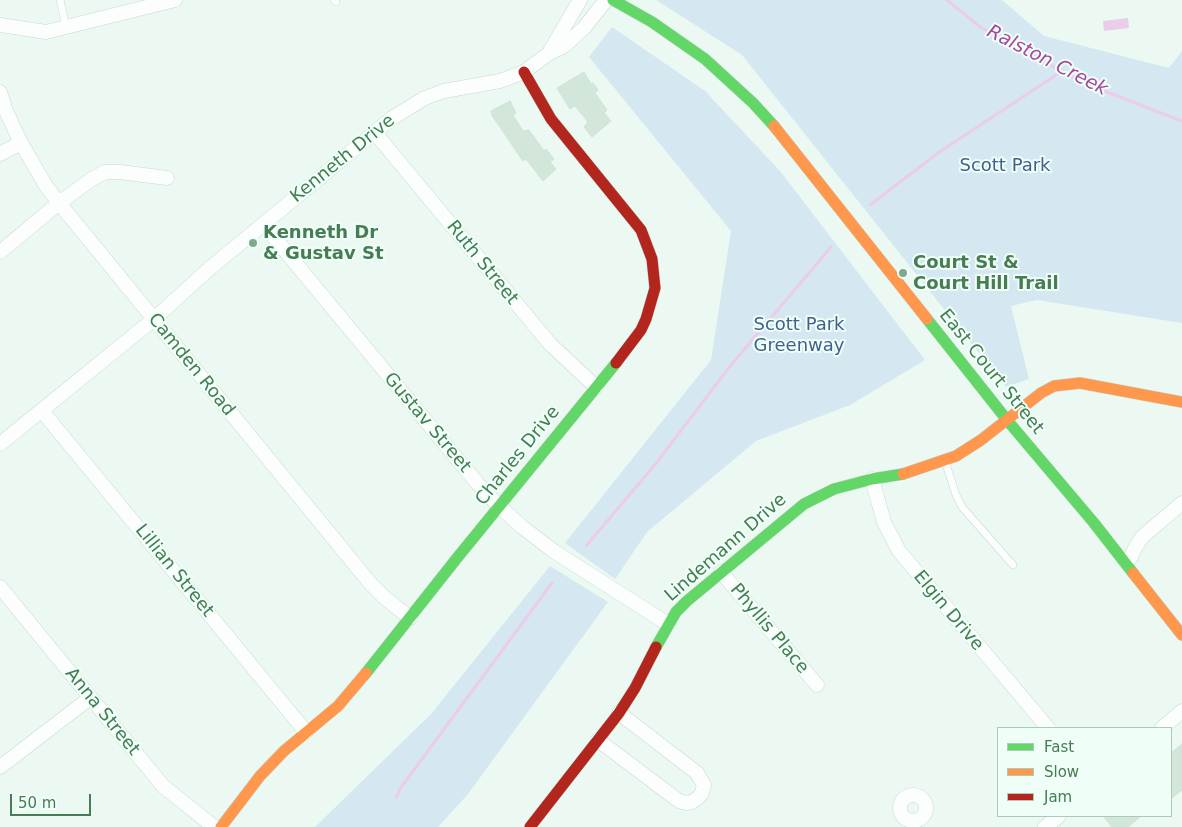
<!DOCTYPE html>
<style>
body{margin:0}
#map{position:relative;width:1182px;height:827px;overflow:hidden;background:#ecf9f3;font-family:"DejaVu Sans",sans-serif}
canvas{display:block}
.legend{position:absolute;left:997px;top:727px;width:175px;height:90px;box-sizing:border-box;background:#effff7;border:1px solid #accbb6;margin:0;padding:6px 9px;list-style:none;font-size:15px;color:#477c55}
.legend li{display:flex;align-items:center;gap:10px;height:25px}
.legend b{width:25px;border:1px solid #accbb6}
.scale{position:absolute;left:10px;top:794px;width:81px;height:22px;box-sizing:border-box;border:2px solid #477c55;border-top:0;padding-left:6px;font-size:15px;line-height:18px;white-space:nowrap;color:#477c55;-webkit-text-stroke:4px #effff7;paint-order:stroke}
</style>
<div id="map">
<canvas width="1182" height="827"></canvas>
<ul class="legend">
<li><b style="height:6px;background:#63d668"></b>Fast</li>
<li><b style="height:6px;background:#ff974d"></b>Slow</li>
<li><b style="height:6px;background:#b3261e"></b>Jam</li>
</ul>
<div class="scale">50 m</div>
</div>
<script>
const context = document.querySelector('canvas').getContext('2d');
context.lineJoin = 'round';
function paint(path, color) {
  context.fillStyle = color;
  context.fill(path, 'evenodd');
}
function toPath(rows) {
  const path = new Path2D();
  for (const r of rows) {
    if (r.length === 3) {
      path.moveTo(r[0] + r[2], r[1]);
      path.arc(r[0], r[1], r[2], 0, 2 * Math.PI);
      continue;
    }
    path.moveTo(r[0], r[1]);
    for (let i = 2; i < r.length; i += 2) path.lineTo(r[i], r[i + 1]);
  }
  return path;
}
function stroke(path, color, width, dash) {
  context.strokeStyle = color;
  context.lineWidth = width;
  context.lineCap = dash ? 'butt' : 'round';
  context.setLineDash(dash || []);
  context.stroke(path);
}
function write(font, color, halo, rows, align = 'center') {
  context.font = font + ' "DejaVu Sans",sans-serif';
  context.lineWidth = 4;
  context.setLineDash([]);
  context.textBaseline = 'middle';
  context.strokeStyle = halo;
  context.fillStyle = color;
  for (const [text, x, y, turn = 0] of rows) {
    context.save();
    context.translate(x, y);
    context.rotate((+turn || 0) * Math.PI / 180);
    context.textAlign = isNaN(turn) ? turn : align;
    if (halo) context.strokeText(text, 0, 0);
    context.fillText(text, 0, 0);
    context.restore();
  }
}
paint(toPath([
 [656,0,1002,0,1044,36,1169,68,1182,51,1182,323,1037,300,1011,306,1029,379,1006,387,742,55],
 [612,27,705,91,780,171,925,360,850,405,756,441,647,532,615,579,565,543,711,360,731,231,589,57],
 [550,566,608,602,468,794,438,827,315,827,431,714]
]), '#d5e7f0');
paint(toPath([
 [1128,18,1129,28,1104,31,1103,21]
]), '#ebcceb');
stroke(toPath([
 [947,0,980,27,1084,83,1182,121],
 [870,205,938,153,1062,71],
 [586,546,654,466,731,365,831,247],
 [396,797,402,786,552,583]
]), '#ebcceb', 3);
const building = toPath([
 [584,72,591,84,593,83,598,90,595,93,607,110,604,113,611,121,592,137,584,127,588,122,575,106,570,109,557,88,584,72],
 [510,101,516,113,513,115,523,131,529,130,544,151,546,149,554,159,550,162,556,169,543,181,526,159,523,161,491,114,492,113,491,111,510,101],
 [1182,744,1182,790,1171,799,1171,753,1182,744],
 [1103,816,1141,816,1128,827,1112,827,1103,816]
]);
paint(building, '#d3e6da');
stroke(building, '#cde3d5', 1);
const lane = toPath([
 [60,0,66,27],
 [334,0,336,2],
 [945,461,956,495,962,507,1013,565]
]);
const street = toPath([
 [0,25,46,32,175,0],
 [550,51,580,0],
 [0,92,6,111,21,143,46,186,59,203,370,583,385,598,410,618],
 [375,133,550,344,596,387],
 [0,154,21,143],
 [263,224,478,484,499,506,522,527,555,552,668,624],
 [0,252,59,203,92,179,105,172,120,172,167,178],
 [42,411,306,732],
 [0,444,154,319,209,269,392,118,425,98,444,91,500,81,524,72,548,54,564,46,584,28,606,0],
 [872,479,884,522,899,551,1048,728],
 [1126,562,1131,557,1135,548,1142,537,1182,503],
 [721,572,817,685],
 [0,587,163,786,214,827],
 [1162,728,1182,711],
 [598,740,679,801,686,803,692,802,698,798,702,793,704,785,697,773,619,713],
 [0,767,90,698],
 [913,808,13],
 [1045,827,1059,816]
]);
const fast = toPath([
 [613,0,652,22,705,59,753,103,774,126],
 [927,319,1007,420,1094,523,1133,573],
 [656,647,676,612,687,601,804,504,834,489,872,479,903,474],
 [366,673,457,558,616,363]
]);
const slow = toPath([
 [774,126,927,319],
 [903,474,956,456,981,440,1041,393,1054,386,1080,383,1182,402],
 [1133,573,1182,635],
 [221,827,260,776,284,751,338,706,366,673]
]);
const jam = toPath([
 [524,72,551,119,641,230,652,259,655,288,646,319,641,330,616,363],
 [530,827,619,713,635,688,656,647]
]);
stroke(lane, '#c8d8ce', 8);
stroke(street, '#c8d8ce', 15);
stroke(fast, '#c6d8ce', 12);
stroke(slow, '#c6d8ce', 12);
stroke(jam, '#c6d8ce', 12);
stroke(lane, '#fcfefd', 7);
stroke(street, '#fcfefd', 14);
stroke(fast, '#63d668', 11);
stroke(slow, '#ff974d', 11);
stroke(jam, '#b3261e', 11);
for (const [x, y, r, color] of [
 [253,243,5,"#81a88c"],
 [903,273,5,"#81a88c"]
]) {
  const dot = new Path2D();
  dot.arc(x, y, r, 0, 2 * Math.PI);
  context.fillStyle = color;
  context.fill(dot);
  stroke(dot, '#effff7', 2);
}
write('18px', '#477c55', '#effff7', [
 ["Kenneth Drive",343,159,-39],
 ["Ruth Street",482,263,51],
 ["Camden Road",191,365,51],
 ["East Court Street",991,372,51],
 ["Gustav Street",427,423,50],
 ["Charles Drive",518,456,-51],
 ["Lindemann Drive",726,548,-41],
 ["Lillian Street",174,571,51],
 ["Elgin Drive",948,611,50],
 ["Phyllis Place",769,629,50],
 ["Anna Street",102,712,51]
]);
write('18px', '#42608f', '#effff7', [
 ["Scott Park",1005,166],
 ["Scott Park",799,325],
 ["Greenway",799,346]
]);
write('bold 18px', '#477c55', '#effff7', [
 ["Kenneth Dr",263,233],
 ["& Gustav St",263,254],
 ["Court St &",913,263],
 ["Court Hill Trail",913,284]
], 'left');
write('italic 19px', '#a846a0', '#effff7', [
 ["Ralston Creek",1047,61,27]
]);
</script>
